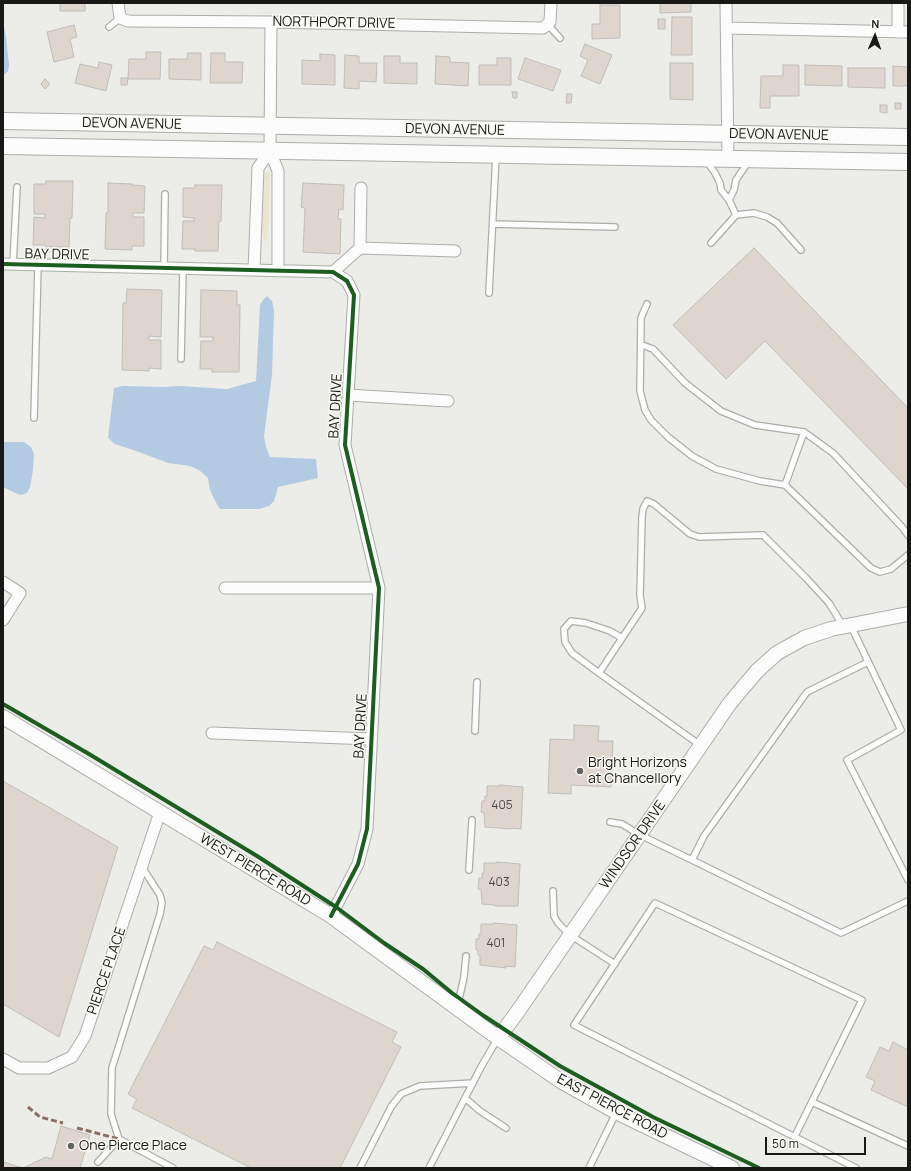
<!DOCTYPE html>
<style>
body{margin:0}
#map{position:relative;width:911px;height:1171px;overflow:hidden;background:#ecece8;font-family:Manrope,sans-serif}
canvas{display:block}
.frame{position:absolute;inset:0;border:4px solid #181816;pointer-events:none}
.north{position:absolute;left:855px;top:16px;width:40px;height:40px;-webkit-text-stroke:3px #fbfaf4;paint-order:stroke;rotate:2deg;font-size:11px;font-weight:700;line-height:16px;text-align:center;color:#181816}
.north::after{content:'';display:block;margin:auto;width:14px;height:18px;background:#181816;clip-path:polygon(50% 0,100% 100%,50% 72%,0 100%)}
.scale{position:absolute;left:765px;top:1137px;width:101px;height:18px;box-sizing:border-box;border:2px solid #181816;border-top:0;padding-left:5px;font-size:12px;line-height:14px;white-space:nowrap;color:#181816;-webkit-text-stroke:3px #fbfaf4;paint-order:stroke}
</style>
<div id="map">
<canvas width="911" height="1171"></canvas>
<div class="frame"></div>
<div class="north">N</div>
<div class="scale">50 m</div>
</div>
<script>
const context = document.querySelector('canvas').getContext('2d');
context.lineJoin = 'round';
function paint(path, color) {
  context.fillStyle = color;
  context.fill(path, 'evenodd');
}
function toPath(rows) {
  const path = new Path2D();
  for (const r of rows) {
    path.moveTo(r[0], r[1]);
    for (let i = 2; i < r.length; i += 2) path.lineTo(r[i], r[i + 1]);
  }
  return path;
}
function stroke(path, color, width, dash) {
  context.strokeStyle = color;
  context.lineWidth = width;
  context.lineCap = dash ? 'butt' : 'round';
  context.setLineDash(dash || []);
  context.stroke(path);
}
function write(font, color, halo, rows, align = 'center') {
  context.font = font + ' Manrope,sans-serif';
  context.lineWidth = 3;
  context.setLineDash([]);
  context.textBaseline = 'middle';
  context.strokeStyle = halo;
  context.fillStyle = color;
  for (const [text, x, y, turn = 0] of rows) {
    context.save();
    context.translate(x, y);
    context.rotate((+turn || 0) * Math.PI / 180);
    context.textAlign = isNaN(turn) ? turn : align;
    if (halo) context.strokeText(text, 0, 0);
    context.fillText(text, 0, 0);
    context.restore();
  }
}
paint(toPath([
 [268,172,270,175,268,231,266,241,264,241,262,229,264,175,264,173]
]), '#eae5cc');
paint(toPath([
 [3,22,6,37,9,65,8,71,5,74,3,74],
 [267,296,272,301,274,310,272,375,264,436,266,447,270,457,316,459,318,478,278,487,274,501,269,506,259,509,220,509,215,501,210,490,208,478,199,470,190,466,168,463,139,452,115,444,108,438,114,388,123,386,164,387,180,386,227,389,256,381,260,305,263,300],
 [3,442,24,442,31,447,34,454,33,470,30,487,27,493,21,495,15,493,3,487]
]), '#b3cbe2');
const building = toPath([
 [60,3,85,3,85,11,60,11,60,3],
 [660,3,691,3,691,12,660,13,660,3],
 [600,5,620,5,620,38,592,39,592,24,600,24,600,5],
 [672,17,692,17,692,55,671,55,672,17],
 [658,19,665,19,665,29,658,29,658,19],
 [74,25,77,37,70,39,74,57,54,62,47,32,74,25],
 [585,44,612,55,600,84,581,76,588,60,580,56,585,44],
 [146,52,161,52,160,79,128,79,129,59,146,59,146,52],
 [188,53,201,53,201,80,169,79,169,59,187,59,188,53],
 [211,53,225,53,225,62,243,62,242,83,210,83,211,53],
 [320,54,335,55,335,85,302,84,302,60,320,61,320,54],
 [345,55,359,56,359,63,377,63,376,82,359,81,359,89,344,88,345,55],
 [384,56,400,56,400,63,417,63,417,84,384,83,384,56],
 [436,56,450,57,450,62,469,63,468,86,435,84,436,56],
 [497,58,511,58,511,85,479,85,479,65,497,65,497,58],
 [525,58,561,70,553,91,518,79,525,58],
 [99,62,112,65,106,91,75,83,80,64,98,68,99,62],
 [670,63,693,63,693,100,670,99,670,63],
 [783,65,799,65,799,96,770,96,770,108,760,108,761,76,783,76,783,65],
 [805,65,842,66,842,86,805,85,805,65],
 [893,66,908,67,908,86,893,86,893,66],
 [848,68,885,68,885,88,848,87,848,68],
 [121,78,128,78,127,85,121,85,121,78],
 [45,79,50,84,45,89,41,84,45,79],
 [512,92,517,92,517,98,513,98,512,92],
 [567,94,572,94,571,103,566,103,567,94],
 [895,103,901,103,901,109,895,109,895,103],
 [880,105,887,105,887,113,880,112,880,105],
 [46,181,73,181,72,218,70,218,69,247,46,247,46,245,33,245,34,217,45,218,45,214,34,214,34,184,46,184,46,181],
 [108,183,132,184,132,185,145,186,144,213,133,213,133,217,144,217,144,246,132,246,132,250,105,249,106,213,108,213,108,183],
 [303,183,344,185,343,210,339,209,338,219,341,219,340,254,303,252,305,208,301,207,303,183],
 [195,185,222,185,221,221,219,221,218,251,195,251,195,249,182,249,183,221,194,221,194,218,183,217,183,188,195,188,195,185],
 [754,248,908,408,908,489,765,341,726,379,673,325,754,248],
 [127,289,162,290,161,337,149,336,149,340,161,340,161,369,149,368,149,371,122,370,123,303,126,303,127,289],
 [201,290,237,291,237,305,240,305,239,372,212,372,212,369,200,369,201,341,213,341,213,337,200,337,201,290],
 [574,725,599,726,598,741,613,741,611,787,571,785,571,794,548,793,550,739,574,740,574,725],
 [3,781,118,847,59,1037,3,1004,3,781],
 [500,785,523,787,521,829,511,828,511,829,485,827,484,813,481,812,482,801,485,801,485,796,487,796,487,786,500,786,500,785],
 [497,862,520,864,518,906,495,906,495,905,482,904,481,890,478,889,479,878,482,878,482,873,484,873,484,863,497,863,497,862],
 [494,923,517,925,515,967,505,966,506,968,480,965,480,955,478,955,478,951,476,950,476,939,479,939,479,934,481,934,481,924,494,924,494,923],
 [217,942,397,1032,392,1042,401,1047,340,1168,251,1168,132,1108,137,1099,128,1094,204,946,213,950,217,942],
 [893,1042,908,1050,908,1107,871,1090,875,1081,866,1077,880,1047,889,1051,893,1042],
 [61,1126,90,1135,80,1168,3,1168,3,1162,23,1168,46,1157,52,1159,61,1126]
]);
paint(building, '#ded5cf');
stroke(building, '#bebdbb', 1);
const service = toPath([
 [548,25,560,38],
 [109,27,120,18],
 [707,162,715,173,720,183,721,190,729,200,736,215],
 [729,200,734,190,736,180,748,162],
 [493,224,615,227],
 [711,243,736,215,754,213,767,217,777,223,801,250],
 [13,265,17,187],
 [164,268,165,194],
 [489,293,496,155],
 [647,304,641,318,640,391,645,410,651,420,668,437,692,456,716,469,760,481,785,485,871,568,880,572,891,569,908,555],
 [642,345,653,349,685,383,721,411,755,425,804,432,833,453,902,527,908,535],
 [181,359,183,268],
 [34,418,38,265],
 [785,485,804,432],
 [851,626,901,730,847,760,908,880],
 [599,673,572,653,565,642,564,629,571,621,586,623,610,631,622,638],
 [475,731,477,682],
 [700,745,599,673,642,608,640,595,642,517,643,509,647,501,654,504,690,534,699,537,763,535,807,579,829,603,843,626],
 [610,822,622,824,640,835,692,860,704,836,807,692,868,662],
 [692,860,841,933,908,901],
 [142,867,160,895,162,903,160,914,112,1068,111,1114,119,1139,173,1168],
 [469,870,472,820],
 [553,891,554,916,558,923,570,935,615,964],
 [457,1008,464,977,466,956],
 [465,1098,480,1111,506,1128],
 [812,1102,908,1146],
 [795,1136,862,1000,655,903,574,1025,856,1168],
 [98,1162,119,1139],
 [360,1168,391,1107,401,1094,420,1086,473,1083],
 [429,1168,481,1067,498,1038],
 [589,1168,616,1113]
]);
const minor = toPath([
 [118,3,120,18,128,21,271,22,538,28,543,28,550,22,551,3],
 [726,3,728,159],
 [898,3,898,32],
 [271,22,270,151,278,171,278,271],
 [727,28,908,32],
 [360,248,455,251],
 [3,264,333,272,347,281,354,295,345,445,379,588,367,829,358,864,331,916],
 [254,270,258,168,270,151],
 [333,272,360,248,361,188],
 [348,395,448,401],
 [3,582,20,593,3,620],
 [225,588,379,588],
 [212,733,371,739],
 [3,1059,19,1068,48,1068,72,1057,85,1036,160,812]
]);
const tertiary = toPath([
 [3,717,331,916,498,1038,562,1082,616,1112,732,1168],
 [498,1038,516,1014,730,703,757,671,777,653,804,638,831,629,908,614]
]);
const secondary = toPath([
 [3,121,908,137],
 [3,146,908,162]
]);
stroke(service, '#acaca9', 8);
stroke(minor, '#acaca9', 13);
stroke(tertiary, '#acaca9', 16);
stroke(secondary, '#acaca9', 18);
stroke(service, '#fcfcfc', 5.5);
stroke(minor, '#fcfcfc', 11);
stroke(tertiary, '#fcfcfc', 14);
stroke(secondary, '#fcfcfc', 16);
stroke(toPath([
 [28,1107,40,1117,63,1123],
 [77,1128,119,1139]
]), '#8d6e63', 3, [6, 3]);
stroke(toPath([
 [3,264,333,272,347,281,354,295,345,445,379,588,367,829,358,864,331,916],
 [3,704,89,754,257,856,336,907,384,943,423,969,452,993,484,1016,560,1066,653,1117,759,1168]
]), '#1b5e20', 4);
for (const [x, y, r, color] of [
 [580,771,4,"#626260"],
 [71,1146,4,"#626260"]
]) {
  const dot = new Path2D();
  dot.arc(x, y, r, 0, 2 * Math.PI);
  context.fillStyle = color;
  context.fill(dot);
  stroke(dot, '#fbfaf4', 1.5);
}
write('12px', '#4a4845', null, [
 ["405",502,806],
 ["403",499,883],
 ["401",496,944]
]);
write('14px', '#181816', '#fbfaf4', [
 ["NORTHPORT DRIVE",334,23,1],
 ["DEVON AVENUE",132,124,1],
 ["DEVON AVENUE",455,130,1],
 ["DEVON AVENUE",779,135,1],
 ["BAY DRIVE",57,255,1],
 ["BAY DRIVE",336,406,-87],
 ["BAY DRIVE",361,726,-87],
 ["WINDSOR DRIVE",633,845,-55],
 ["WEST PIERCE ROAD",255,870,31],
 ["PIERCE PLACE",107,971,-71],
 ["EAST PIERCE ROAD",612,1107,28]
]);
write('14px', '#181816', '#fbfaf4', [
 ["Bright Horizons",588,763],
 ["at Chancellory",588,779],
 ["One Pierce Place",79,1146]
], 'left');
</script>
